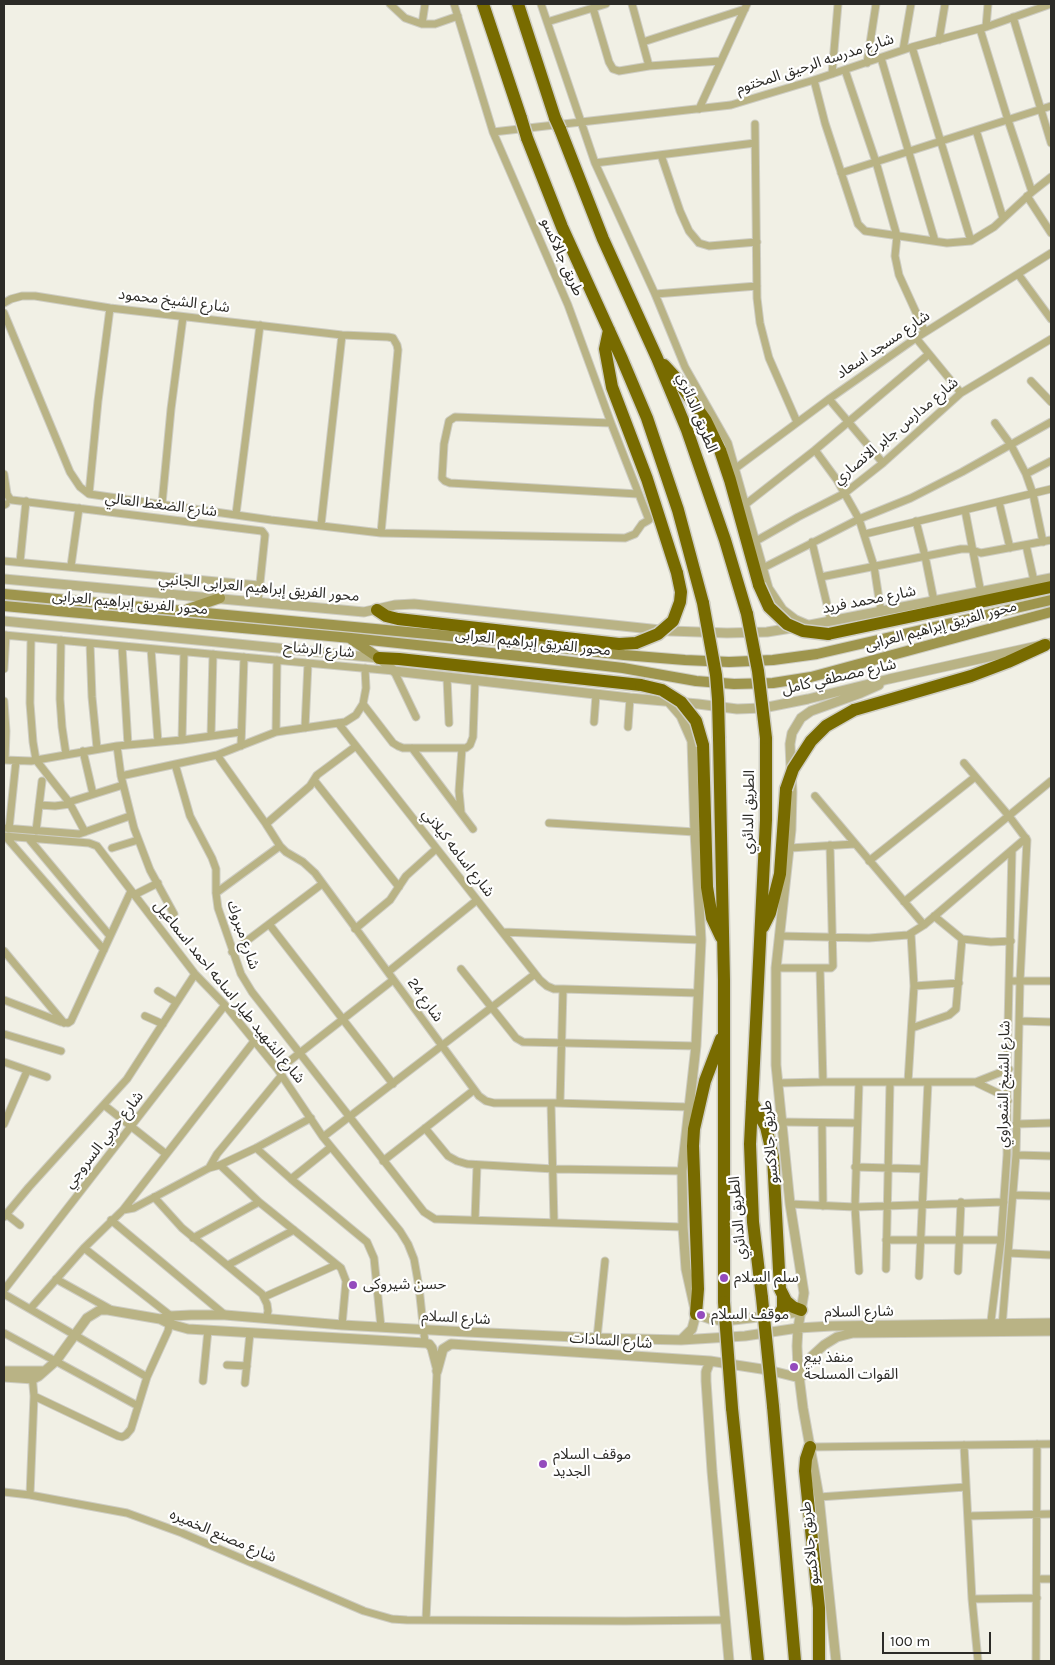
<!DOCTYPE html>
<meta charset="utf-8">
<style>
body{margin:0}
#map{position:relative;width:1055px;height:1665px;overflow:hidden;background:#f1f0e5;font-family:Karla,sans-serif}
canvas{display:block}
.frame{position:absolute;inset:0;border:5px solid #2c2b27;pointer-events:none}
.scale{position:absolute;left:882px;top:1632px;width:109px;height:22px;box-sizing:border-box;border:2px solid #2c2b27;border-top:0;padding-left:6px;font-size:15px;line-height:18px;white-space:nowrap;color:#2c2b27;-webkit-text-stroke:4px #fff;paint-order:stroke}
</style>
<div id="map">
<canvas width="1055" height="1665"></canvas>
<div class="frame"></div>
<div class="scale">100 m</div>
</div>
<script>
const context = document.querySelector('canvas').getContext('2d');
context.lineJoin = 'round';
function toPath(rows) {
  const path = new Path2D();
  for (const r of rows) {
    path.moveTo(r[0], r[1]);
    for (let i = 2; i < r.length; i += 2) path.lineTo(r[i], r[i + 1]);
  }
  return path;
}
function stroke(path, color, width, dash) {
  context.strokeStyle = color;
  context.lineWidth = width;
  context.lineCap = dash ? 'butt' : 'round';
  context.setLineDash(dash || []);
  context.stroke(path);
}
function write(font, color, halo, rows, align = 'center') {
  context.font = font + ' Karla,"Noto Sans Arabic",sans-serif';
  context.lineWidth = 4.5;
  context.setLineDash([]);
  context.textBaseline = 'middle';
  context.strokeStyle = halo;
  context.fillStyle = color;
  for (const [text, x, y, turn = 0] of rows) {
    context.save();
    context.translate(x, y);
    context.rotate((+turn || 0) * Math.PI / 180);
    context.textAlign = isNaN(turn) ? turn : align;
    if (halo) context.strokeText(text, 0, 0);
    context.fillText(text, 0, 0);
    context.restore();
  }
}
const minor = toPath([
 [390,4,405,18,422,24,435,24,458,16],
 [541,4,595,163,655,294,685,367,728,443,769,588,783,609,796,619,810,625],
 [632,4,649,66],
 [593,8,609,62,613,69,619,71,649,66,720,61],
 [1013,17,1051,143],
 [547,22,606,4],
 [422,24,425,4],
 [986,27,988,4],
 [980,29,1008,120,1032,192],
 [939,40,945,4],
 [643,42,745,9],
 [912,47,971,241],
 [903,50,911,4],
 [881,58,935,241],
 [867,63,876,4],
 [845,70,876,162,897,236,895,256,899,275,925,332],
 [832,74,838,4],
 [814,80,825,123,858,224,865,231,947,243,971,241,994,227,1032,192,1051,177],
 [699,109,747,4],
 [755,124,757,298,760,323,769,358,797,422],
 [976,130,1003,218],
 [493,132,731,105,814,80,912,47,986,27,1051,4],
 [661,155,680,211,689,231,699,243,709,246,757,242],
 [595,163,755,143],
 [841,173,1051,106],
 [1027,196,1051,233],
 [1018,274,1051,319],
 [655,294,757,286],
 [4,303,11,299,22,296,35,296,110,308,342,335,388,337,393,338,397,345,398,350,381,533],
 [4,313,70,472,80,487,89,494,271,520,381,533,625,538,635,534,642,524,649,520,611,423,568,305,493,132,454,4],
 [916,338,961,393],
 [1031,381,1051,402],
 [829,399,883,463],
 [611,423,455,417,449,421,444,444,442,478,445,481,450,483,638,494],
 [995,423,1011,445,1026,474,1033,494,1043,542],
 [815,450,837,480,859,519,874,566,881,612],
 [736,468,829,399,916,338,1051,253],
 [4,474,7,494,10,499,12,500,262,531,265,535,258,602],
 [1026,474,1051,461],
 [89,494,98,401,110,308],
 [999,502,1010,548],
 [162,504,171,409,183,317],
 [746,504,815,450,929,354],
 [4,505,6,504],
 [965,510,981,593],
 [236,514,260,325],
 [916,521,925,556,934,601],
 [321,525,342,335],
 [865,534,1051,489],
 [756,541,798,517,845,493,883,463,961,393,1051,339],
 [812,542,831,621],
 [1026,545,1034,581],
 [4,561,259,585],
 [20,562,26,501],
 [71,566,79,508],
 [763,568,859,519,911,498,962,472,1051,422],
 [821,577,961,549,969,549,981,553,1051,540],
 [4,635,394,671,416,717],
 [31,638,30,703,33,742,36,760,69,802,85,832],
 [61,640,60,699,62,727,66,754],
 [90,643,92,697,97,748],
 [122,646,128,745],
 [151,649,158,742],
 [4,669,6,635],
 [447,678,449,723],
 [4,701,6,731,5,760],
 [363,704,393,743,398,746,403,748,466,748,470,745,473,737,475,681],
 [594,722,596,695],
 [338,723,540,980,547,986,554,989,563,989,698,993],
 [628,727,630,698],
 [305,728,308,663],
 [276,732,277,660],
 [211,736,213,654],
 [182,740,184,652],
 [117,746,121,776,134,828,150,870,174,914],
 [241,746,244,657],
 [412,748,473,829],
 [83,751,93,794],
 [217,755,266,824,280,846,286,852,303,862,315,873,479,1096,486,1101,494,1103,556,1103,689,1107],
 [4,760,31,761,117,746,182,740,241,732],
 [964,763,1009,816,1027,840,1020,981,1016,1155,1002,1327],
 [175,764,190,816,212,858,216,869,216,893,218,908,241,974,252,992,424,1212,435,1219,683,1227],
 [121,776,217,755,276,732,345,722,356,715,363,704,366,688,365,668],
 [314,780,399,887],
 [815,796,924,925],
 [69,802,123,785],
 [39,805,55,806,70,804],
 [461,812,459,791,462,748],
 [549,823,695,832],
 [266,824,310,786,317,775,356,746],
 [4,828,79,834,130,816],
 [9,829,16,761],
 [36,831,42,781],
 [4,836,89,843,97,846,195,974,225,1005,278,1070,323,1137,400,1231,408,1244,414,1259,419,1287,425,1343],
 [6,837,104,950],
 [29,839,110,936],
 [112,848,138,840],
 [790,848,855,844],
 [869,861,975,777],
 [216,893,280,846],
 [134,895,158,883],
 [904,902,1051,781],
 [934,916,962,939,991,942,1011,941],
 [269,924,393,1084],
 [355,929,390,900,406,876,436,849],
 [503,932,701,940],
 [779,936,869,938,908,935,924,925,1026,838],
 [4,951,64,1023],
 [232,952,322,884],
 [776,968,831,968,833,966,830,845],
 [820,968,823,1082],
 [461,969,516,1038,523,1042,696,1046],
 [388,972,477,900],
 [1009,981,1051,981],
 [914,986,959,983],
 [158,991,176,1002],
 [4,1000,61,1022,68,1023,71,1021,131,891],
 [145,1016,163,1024],
 [1019,1021,1051,1022],
 [912,1028,949,1015,956,1009,962,939],
 [4,1034,61,1051],
 [4,1062,47,1077],
 [278,1070,393,980],
 [859,1082,855,1207,859,1271],
 [908,1082,914,986,911,934],
 [779,1083,823,1082,976,1082,1009,1069],
 [977,1083,998,1093,1008,1101],
 [551,1103,554,1222],
 [560,1103,563,989],
 [104,1105,166,1154],
 [782,1122,857,1123],
 [822,1123,823,1206],
 [4,1124,27,1071],
 [1016,1124,1051,1123],
 [425,1128,448,1156,457,1161,467,1164,554,1169,682,1171],
 [323,1137,535,974],
 [256,1148,291,1179,367,1242,374,1258,381,1327],
 [1016,1155,1051,1156],
 [383,1161,474,1090],
 [220,1165,259,1202,341,1268,346,1281,342,1325],
 [855,1167,924,1169],
 [209,1168,217,1154,282,1075],
 [291,1179,331,1147],
 [1013,1195,1051,1196],
 [154,1197,182,1228,262,1294,267,1304,268,1311,266,1319],
 [790,1204,855,1207,1004,1202],
 [123,1210,134,1208,209,1168,220,1165,256,1148,311,1118],
 [6,1214,20,1225],
 [4,1217,29,1187,127,1079,195,974],
 [111,1220,225,1315],
 [475,1220,477,1165],
 [193,1238,259,1202],
 [886,1240,1001,1240],
 [1008,1253,1051,1255],
 [228,1265,294,1230],
 [886,1269,890,1082],
 [958,1271,961,1202],
 [919,1276,928,1082],
 [56,1279,110,1309],
 [4,1290,225,1005],
 [4,1294,147,1377],
 [264,1297,336,1265],
 [30,1309,84,1248,123,1210,255,1040],
 [990,1329,1001,1240,1007,1155,1007,1070,1012,850],
 [4,1333,138,1406],
 [597,1338,605,1261],
 [227,1365,247,1366],
 [203,1381,208,1330],
 [245,1383,250,1333],
 [34,1396,118,1436,122,1437,126,1435,131,1429,147,1377,168,1331,171,1316,84,1248],
 [964,1445,972,1599,978,1661],
 [810,1447,1051,1444],
 [4,1492,30,1495,127,1513,182,1533,364,1611,392,1619,407,1620,625,1621,725,1620],
 [30,1495,34,1396,32,1374],
 [819,1497,966,1487],
 [968,1516,1051,1514],
 [1037,1579,1051,1579],
 [972,1599,1037,1598],
 [426,1620,437,1371],
 [1036,1661,1037,1444]
]);
const tertiary = toPath([
 [4,579,364,612,395,605,414,604,670,631,727,633,767,632,810,625,1051,578],
 [4,621,379,658,394,671,630,698,698,704,737,709,763,708,808,699,889,679,1051,643],
 [668,701,681,716,692,741,695,832,701,940,696,1046,682,1171,683,1227,686,1269,696,1314,692,1329,681,1340],
 [696,1314,710,1319,725,1321,801,1312],
 [160,1319,171,1316,191,1315,225,1315,342,1325,467,1332,597,1338,681,1340,745,1336,798,1328,832,1326,1051,1323],
 [710,1361,706,1372,706,1381,712,1471,729,1661],
 [4,1371,44,1371],
 [437,1371,443,1349,451,1344,710,1361,768,1370,800,1378,804,1374,812,1356,824,1345,837,1337,853,1333,1051,1331],
 [4,1377,33,1379,39,1376,56,1361,87,1318,100,1310,108,1310,160,1319,170,1324,188,1329,425,1343,429,1344,432,1348,437,1367],
 [836,1661,819,1497,803,1408,798,1368,797,1346,798,1328,804,1293,790,1204,776,1065,776,968,791,830,792,792,790,744,792,733,801,718,811,711,861,693,879,685]
]);
const secondary = toPath([
 [4,594,492,640,624,655,685,660,729,662,773,660,817,654,1051,600],
 [4,606,351,638,538,658,623,668,696,681,734,684,773,683,811,677,1051,612],
 [188,609,220,598],
 [351,639,379,658]
]);
const motorway = toPath([
 [483,4,521,118],
 [518,4,555,118],
 [560,129,603,239,657,358,687,430,725,540,747,614],
 [527,138,562,227,622,359,647,418,678,510,703,603],
 [609,330,605,349,612,387,647,479,677,573],
 [664,365,676,378,706,421,720,450,730,480,759,585],
 [377,610,386,616,398,619,619,644,636,643],
 [828,634,1051,587],
 [379,658,399,659,641,685],
 [854,710,971,676,1008,662,1045,645],
 [719,738,724,980,724,1302],
 [703,745,707,887,712,918,721,937],
 [763,927,770,913,780,874,786,789],
 [752,1102,766,1127,773,1157,780,1289,786,1301,793,1307,801,1310],
 [762,1298,753,1222,750,1144,766,820,766,738],
 [696,1314,698,1289,693,1146,694,1129,705,1081,721,1039],
 [779,1315,783,1308,783,1297],
 [773,1406,795,1661],
 [732,1408,758,1661],
 [810,1447,806,1459,805,1471,819,1608,819,1661]
]);
stroke(minor, '#cecdc3', 9);
stroke(tertiary, '#cecdc3', 11);
stroke(secondary, '#cecdc3', 12);
stroke(motorway, '#cecdc3', 15);
stroke(minor, '#b9b385', 7);
stroke(tertiary, '#b9b385', 9);
stroke(secondary, '#9e954d', 10);
stroke(motorway, '#786b00', 12);
const motorwayBridge = toPath([
 [521,118,527,138],
 [555,118,560,129],
 [759,585,769,607,787,624,803,631,828,634],
 [703,603,716,675,718,699,719,738],
 [747,614,758,671,766,738],
 [636,643,658,634,673,621,680,602,681,592,677,573],
 [641,685,662,690,681,702,696,721,703,745],
 [786,789,793,769,811,741,826,726,854,710],
 [762,1298,773,1406],
 [724,1302,732,1408]
]);
stroke(motorwayBridge, '#cecdc3', 15, []);
stroke(motorwayBridge, '#786b00', 12);
for (const [x, y, r, color] of [
 [724,1278,5,"#944bbd"],
 [353,1285,5,"#944bbd"],
 [701,1315,5,"#944bbd"],
 [794,1367,5,"#944bbd"],
 [543,1464,5,"#944bbd"]
]) {
  const dot = new Path2D();
  dot.arc(x, y, r, 0, 2 * Math.PI);
  context.fillStyle = color;
  context.fill(dot);
  stroke(dot, '#fff', 2);
}
write('15px', '#2c2b27', '#fff', [
 ["شارع مدرسه الرحيق المختوم",815,64,-18],
 ["طريق جالاكسو",562,257,66],
 ["شارع الشيخ محمود",174,301,7],
 ["شارع مسجد اسعاد",883,345,-34],
 ["الطريق الدائري",697,413,68],
 ["شارع مدارس جابر الانصاري",896,431,-40],
 ["شارع الضغط العالي",161,505,7],
 ["محور الفريق إبراهيم العرابى الجانبي",259,588,5],
 ["شارع محمد فريد",869,600,-11],
 ["محور الفريق إبراهيم العرابى",130,603,5],
 ["محور الفريق إبراهيم العرابى",941,626,-15],
 ["محور الفريق إبراهيم العرابى",533,643,6],
 ["شارع الرشاح",319,650,5],
 ["شارع مصطفي كامل",839,677,-13],
 ["الطريق الدائري",749,812,-89],
 ["شارع اسامه كيلاني",458,853,52],
 ["شارع مبروك",243,935,71],
 ["شارع الشهيد طيار اسامه احمد اسماعيل",229,992,51],
 ["شارع 24",425,1000,54],
 ["شارع الشيخ الشعراوي",1004,1084,-89],
 ["شارع حربي السروجي",104,1140,-52],
 ["طريق جالاكسو",770,1142,-95],
 ["الطريق الدائري",738,1218,-95],
 ["شارع السلام",859,1312,-1],
 ["شارع السلام",456,1318,3],
 ["شارع السادات",611,1341,4],
 ["شارع مصنع الخميره",223,1536,23],
 ["طريق جالاكسو",810,1543,-96]
]);
write('15px', '#2c2b27', '#fff', [
 ["سلم السلام",734,1278],
 ["حسن شيروكى",363,1285],
 ["موقف السلام",711,1315],
 ["منفذ بيع",804,1358],
 ["القوات المسلحة",804,1375],
 ["موقف السلام",553,1455],
 ["الجديد",553,1472]
], 'left');
</script>
